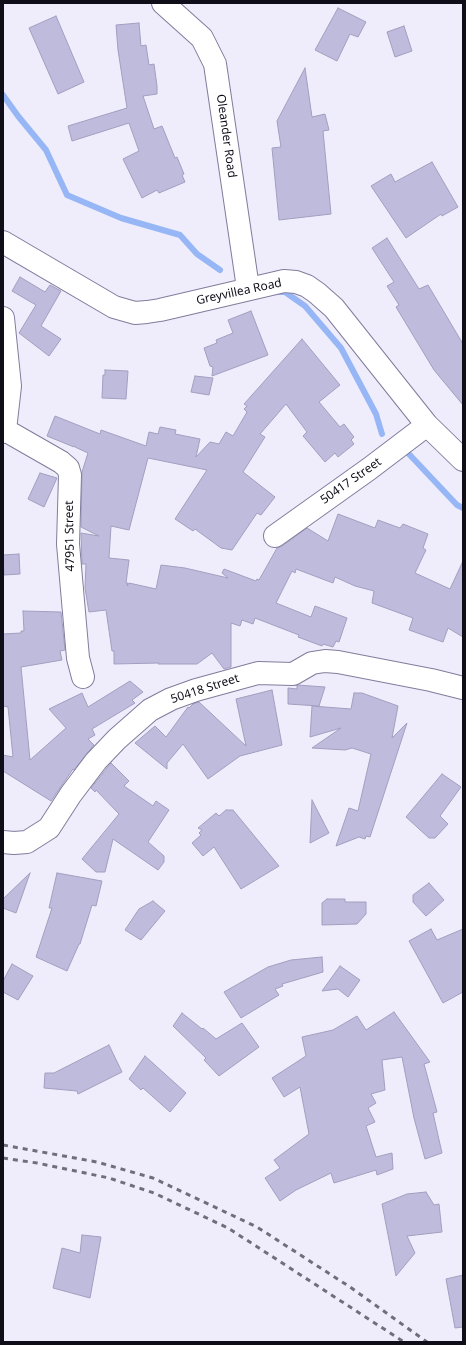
<!DOCTYPE html>
<style>
body{margin:0}
#map{position:relative;width:466px;height:1345px;overflow:hidden;background:#efedfc;font-family:"Noto Sans",sans-serif}
canvas{display:block}
.frame{position:absolute;inset:0;border:4px solid #0f0d18;pointer-events:none}
</style>
<div id="map">
<canvas width="466" height="1345"></canvas>
<div class="frame"></div>
</div>
<script>
const context = document.querySelector('canvas').getContext('2d');
context.lineJoin = 'round';
function toPath(rows) {
  const path = new Path2D();
  for (const r of rows) {
    path.moveTo(r[0], r[1]);
    for (let i = 2; i < r.length; i += 2) path.lineTo(r[i], r[i + 1]);
  }
  return path;
}
function stroke(path, color, width, dash) {
  context.strokeStyle = color;
  context.lineWidth = width;
  context.lineCap = dash ? 'butt' : 'round';
  context.setLineDash(dash || []);
  context.stroke(path);
}
function paint(path, color) {
  context.fillStyle = color;
  context.fill(path, 'evenodd');
}
function write(font, color, halo, rows, align = 'center') {
  context.font = font + ' "Noto Sans",sans-serif';
  context.lineWidth = 4;
  context.setLineDash([]);
  context.textBaseline = 'middle';
  context.strokeStyle = halo;
  context.fillStyle = color;
  for (const [text, x, y, turn = 0] of rows) {
    context.save();
    context.translate(x, y);
    context.rotate((+turn || 0) * Math.PI / 180);
    context.textAlign = isNaN(turn) ? turn : align;
    if (halo) context.strokeText(text, 0, 0);
    context.fillText(text, 0, 0);
    context.restore();
  }
}
stroke(toPath([
 [3,95,18,116,46,150,67,195,121,218,180,235,197,254,220,270],
 [278,292,285,292,305,306,341,348,376,414,382,434],
 [408,453,457,505,463,508]
]), '#97b6f5', 6);
const building = toPath([
 [338,8,366,22,358,37,350,34,337,61,315,50,338,8],
 [56,16,84,82,58,94,29,28,56,16],
 [139,23,141,46,146,45,149,65,154,64,157,86,157,94,143,96,154,129,162,126,175,158,177,157,184,174,182,175,185,182,159,193,157,190,142,198,123,159,139,151,129,123,72,141,68,126,127,108,118,50,116,25,139,23],
 [404,26,412,51,395,57,387,32,404,26],
 [305,68,312,117,325,114,329,130,323,131,331,214,279,220,272,148,281,147,277,121,305,68],
 [432,162,458,207,442,216,441,214,406,238,371,186,391,174,395,182,432,162],
 [387,238,419,289,428,285,463,344,463,405,434,370,396,307,399,305,387,286,394,282,372,248,387,238],
 [20,277,45,292,50,285,61,291,41,326,61,339,49,356,19,333,36,305,12,291,20,277],
 [251,311,268,355,212,376,213,367,210,366,204,348,217,343,216,340,233,333,228,320,251,311],
 [302,339,340,385,319,402,340,427,344,424,354,437,351,440,354,444,338,457,335,453,325,462,303,436,307,432,286,404,260,434,265,437,243,472,275,497,261,515,257,513,232,550,221,548,195,529,193,531,175,519,207,470,148,458,129,530,111,526,109,558,129,560,126,583,128,583,127,586,129,583,156,589,161,565,185,568,228,578,222,573,224,569,256,581,257,579,259,580,277,548,282,546,307,528,328,541,338,514,375,528,378,520,400,528,403,524,428,534,423,548,426,550,415,573,450,589,463,561,463,637,448,628,443,642,409,630,413,618,372,603,374,591,355,586,335,577,333,583,296,569,295,573,292,571,276,603,311,617,315,606,347,618,339,642,336,641,333,647,323,644,322,646,298,637,299,635,255,618,253,624,242,620,240,626,231,623,231,667,224,669,212,653,197,664,158,664,159,663,114,664,114,651,112,651,106,610,89,612,85,588,86,564,82,564,81,533,99,536,81,527,82,472,88,453,75,447,75,446,74,447,47,436,55,416,100,434,101,430,146,446,149,432,158,434,160,427,176,430,175,434,200,439,196,457,210,442,219,444,226,432,233,436,247,412,244,409,247,406,244,404,302,339],
 [105,370,128,371,126,399,102,398,103,375,105,375,105,370],
 [195,376,213,378,209,395,191,392,195,376],
 [40,473,57,478,44,507,28,499,40,473],
 [19,554,20,574,4,575,3,555,19,554],
 [23,611,61,612,65,650,60,651,62,660,21,667,30,760,66,728,49,709,82,693,88,707,130,681,143,692,132,700,135,703,92,729,95,735,88,739,94,745,74,770,73,769,51,801,3,771,3,755,13,757,8,707,3,706,3,634,21,633,21,631,24,631,23,611],
 [297,685,325,687,319,706,288,704,288,688,297,689,297,685],
 [272,690,282,745,240,756,208,779,183,744,167,763,167,769,135,743,155,726,166,737,188,707,189,708,193,704,199,702,246,746,236,699,272,690],
 [354,693,362,693,398,706,392,738,407,723,370,837,366,836,365,839,359,837,336,846,349,808,358,811,371,754,352,748,345,750,312,748,341,728,310,737,312,706,351,709,354,693],
 [111,763,129,781,124,786,153,806,156,801,169,810,148,842,164,856,164,862,158,870,113,839,105,872,96,872,82,859,119,814,96,790,95,792,91,788,111,763],
 [442,774,461,787,440,816,448,824,435,838,429,838,406,817,442,774],
 [312,800,329,833,310,843,312,800],
 [226,810,233,810,279,866,241,889,214,847,203,856,192,843,201,835,199,833,202,830,198,828,216,813,219,816,226,810],
 [30,873,16,913,3,908,3,899,30,873],
 [57,873,102,881,96,906,92,905,80,944,79,944,67,971,36,957,52,908,49,908,57,873],
 [429,883,444,900,426,916,413,902,413,895,429,883],
 [327,899,345,899,345,902,366,902,366,914,357,924,322,925,322,903,327,899],
 [153,901,165,911,141,940,125,930,139,909,153,901],
 [431,929,437,940,463,929,463,992,443,1003,409,941,431,929],
 [322,957,323,972,282,984,283,986,275,989,279,995,241,1018,224,992,268,967,291,960,322,957],
 [12,964,33,976,18,1000,3,992,3,981,12,964],
 [340,966,360,980,348,997,338,989,322,991,340,966],
 [394,1012,430,1062,424,1064,437,1112,433,1113,442,1153,425,1159,414,1118,402,1057,382,1060,385,1090,371,1094,376,1103,368,1108,375,1122,366,1126,376,1157,392,1153,393,1169,377,1175,376,1170,334,1183,331,1173,296,1190,280,1201,265,1178,280,1168,274,1160,309,1134,300,1087,284,1097,272,1078,306,1056,302,1037,333,1030,357,1016,366,1030,394,1012],
 [182,1013,202,1029,203,1028,216,1039,242,1023,259,1047,219,1076,204,1060,206,1058,173,1026,182,1013],
 [109,1045,122,1072,78,1094,77,1091,44,1088,45,1073,54,1073,109,1045],
 [145,1056,186,1093,170,1112,143,1088,141,1090,129,1079,145,1056],
 [426,1192,434,1205,439,1204,442,1232,407,1236,415,1253,396,1276,382,1204,407,1194,426,1192],
 [82,1235,101,1237,90,1298,53,1288,62,1248,80,1253,82,1235],
 [463,1275,463,1327,455,1328,446,1279,463,1275]
]);
paint(building, '#bfbbdd');
stroke(building, '#a29ebf', 1);
const minor = toPath([
 [163,3,202,38,215,64,248,288],
 [3,242,114,307,135,313,147,312,160,310,284,281,296,282,307,286,317,293,334,308,427,425,463,460],
 [3,318,10,386,5,430,3,432],
 [5,430,61,462,68,468,70,475,68,544,78,658,83,677],
 [275,536,369,469,427,425],
 [3,842,14,843,27,842,49,828,71,794,96,761,117,739,150,710,171,699,196,690,258,673,293,674,312,663,325,661,338,662,431,680,463,688]
]);
stroke(minor, '#817c9c', 24);
stroke(minor, '#fff', 22);
stroke(toPath([
 [3,1145,97,1162,153,1178,257,1227,350,1287,427,1342],
 [3,1158,37,1163,109,1178,154,1193,228,1228,273,1257,404,1342]
]), '#706e7b', 3, [5, 5]);
write('12px', '#0f0d18', '#fff', [
 ["Oleander Road",226,136,82],
 ["Greyvillea Road",239,292,-12],
 ["50417 Street",351,481,-35],
 ["47951 Street",70,536,-91],
 ["50418 Street",205,689,-18]
]);
</script>
